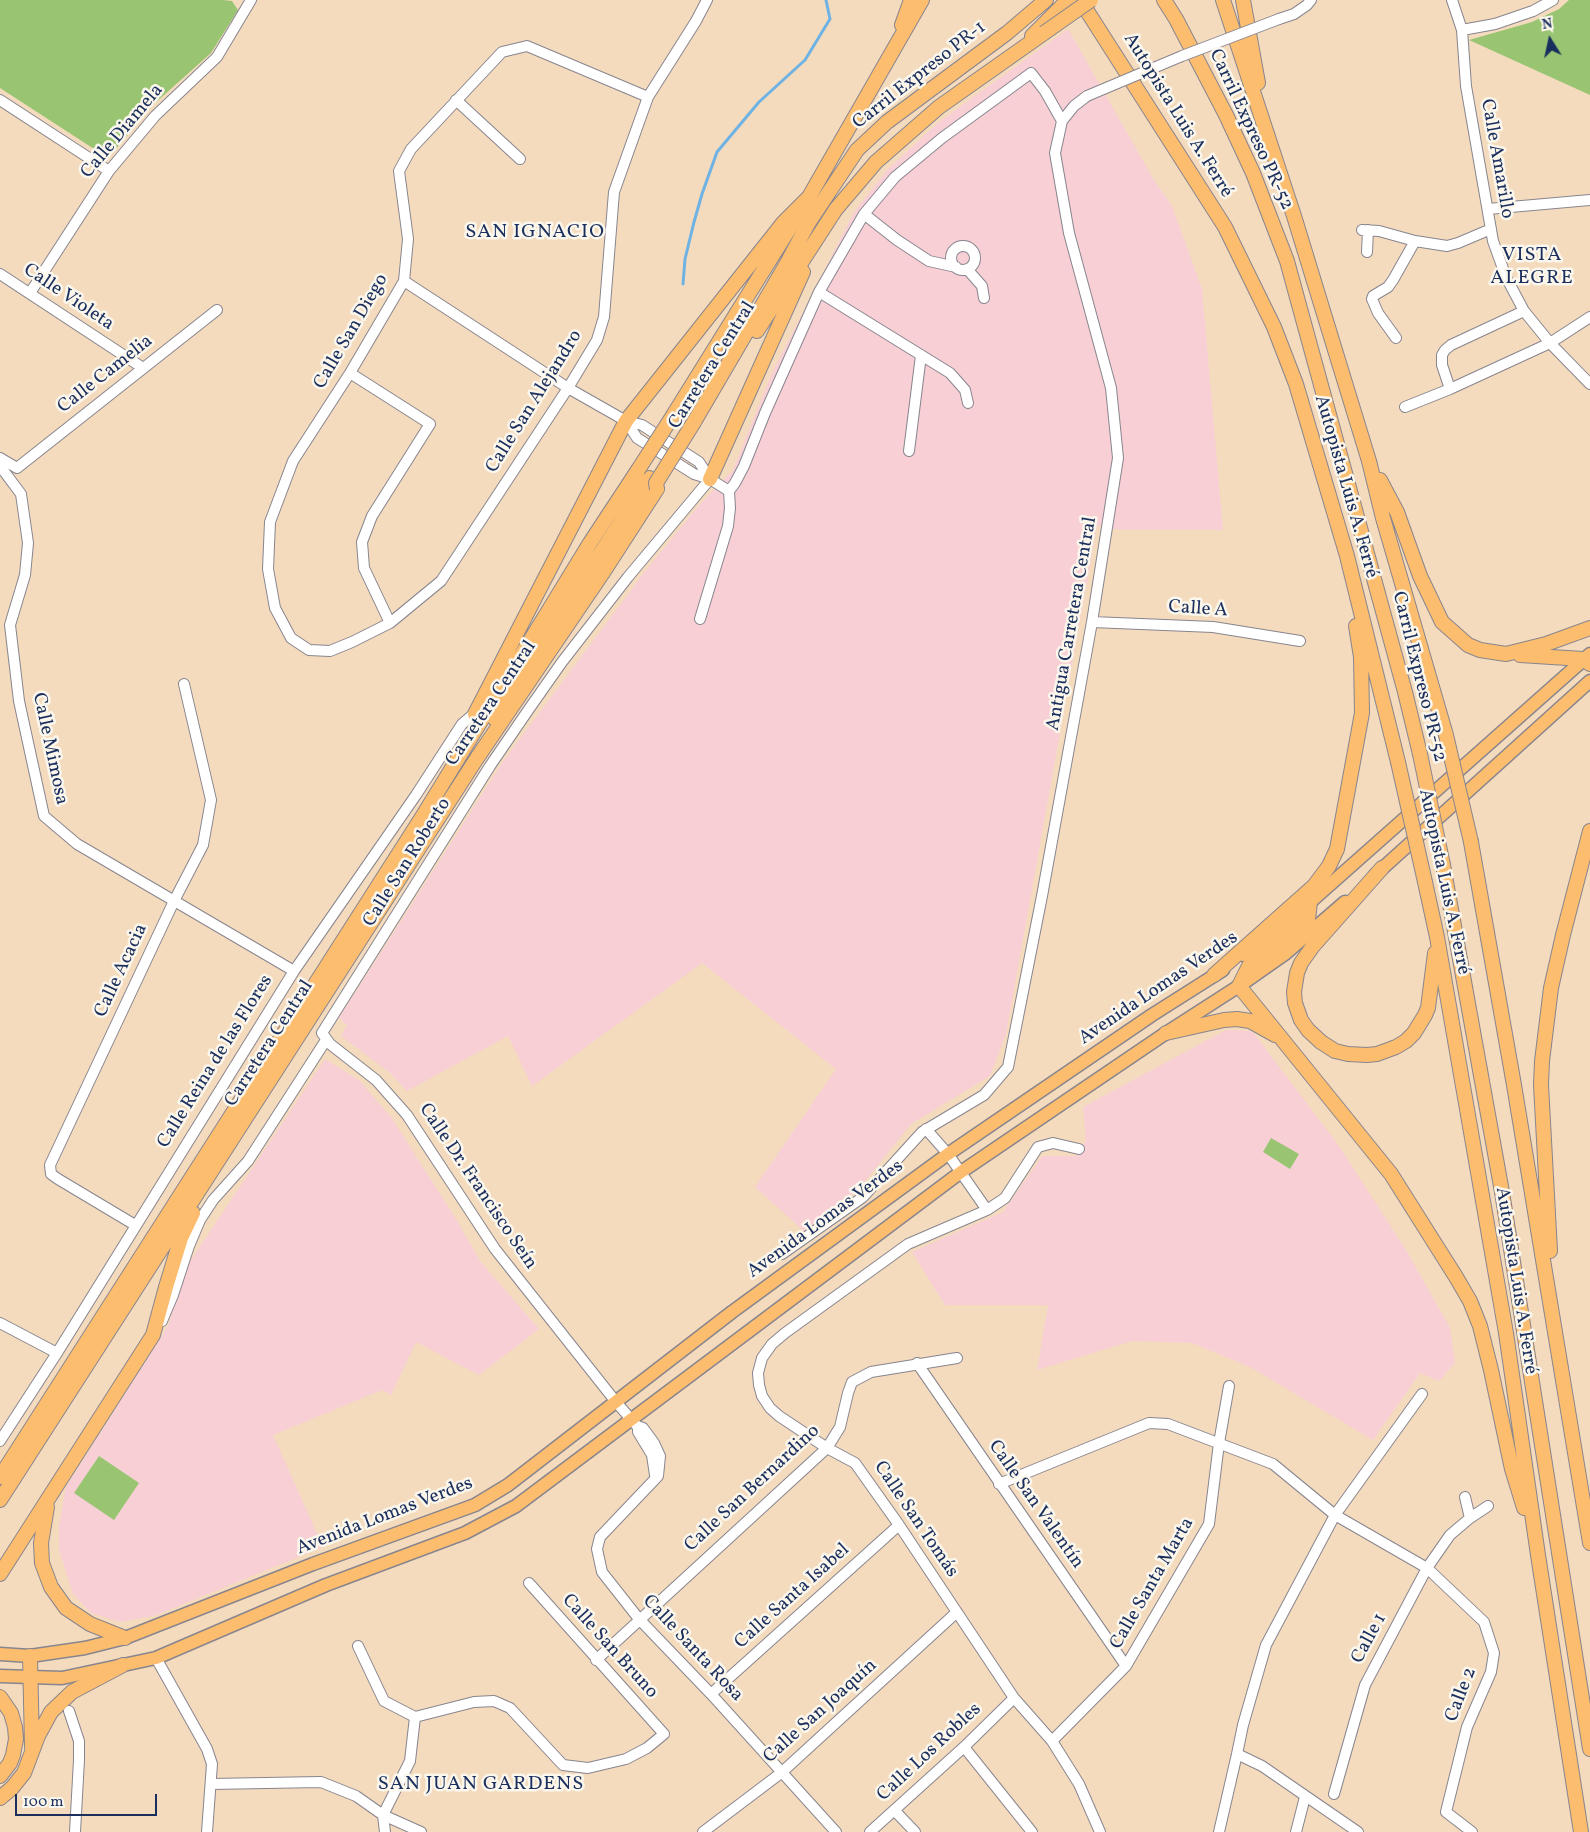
<!DOCTYPE html>
<meta charset="utf-8">
<style>
body{margin:0}
#map{position:relative;width:1590px;height:1832px;overflow:hidden;background:#f4dbbe;font-family:Vollkorn,serif}
canvas{display:block}
.north{position:absolute;left:1525px;top:15px;width:50px;height:50px;-webkit-text-stroke:4px #fbf7ec;paint-order:stroke;rotate:350deg;font-size:14px;font-weight:700;line-height:20px;text-align:center;color:#1b2f5e}
.north::after{content:'';display:block;margin:auto;width:18px;height:22px;background:#1b2f5e;clip-path:polygon(50% 0,100% 100%,50% 72%,0 100%)}
.scale{position:absolute;left:15px;top:1794px;width:142px;height:22px;box-sizing:border-box;border:2px solid #1b2f5e;border-top:0;padding-left:6px;font-size:15px;line-height:18px;white-space:nowrap;color:#1b2f5e;-webkit-text-stroke:4px #fbf7ec;paint-order:stroke}
</style>
<div id="map">
<canvas width="1590" height="1832"></canvas>
<div class="north">N</div>
<div class="scale">100 m</div>
</div>
<script>
const context = document.querySelector('canvas').getContext('2d');
context.lineJoin = 'round';
function paint(path, color) {
  context.fillStyle = color;
  context.fill(path, 'evenodd');
}
function toPath(rows) {
  const path = new Path2D();
  for (const r of rows) {
    if (r.length === 3) {
      path.moveTo(r[0] + r[2], r[1]);
      path.arc(r[0], r[1], r[2], 0, 2 * Math.PI);
      continue;
    }
    path.moveTo(r[0], r[1]);
    for (let i = 2; i < r.length; i += 2) path.lineTo(r[i], r[i + 1]);
  }
  return path;
}
function stroke(path, color, width, dash) {
  context.strokeStyle = color;
  context.lineWidth = width;
  context.lineCap = dash ? 'butt' : 'round';
  context.setLineDash(dash || []);
  context.stroke(path);
}
function write(font, color, halo, rows, align = 'center') {
  context.font = font + ' Vollkorn,serif';
  context.lineWidth = 5;
  context.setLineDash([]);
  context.textBaseline = 'middle';
  context.strokeStyle = halo;
  context.fillStyle = color;
  for (const [text, x, y, turn = 0] of rows) {
    context.save();
    context.translate(x, y);
    context.rotate((+turn || 0) * Math.PI / 180);
    context.textAlign = isNaN(turn) ? turn : align;
    if (halo) context.strokeText(text, 0, 0);
    context.fillText(text, 0, 0);
    context.restore();
  }
}
paint(toPath([
 [1068,29,1154,180,1172,206,1202,289,1223,530,1122,530,1097,526,1006,1034,990,1076,911,1124,857,1191,804,1231,755,1187,836,1069,702,963,532,1086,508,1036,407,1091,389,1072,341,1036,347,1025,339,1018,504,760,646,570,700,504,733,470,771,375,854,212,888,169,940,121],
 [1226,1030,1252,1031,1339,1146,1406,1250,1450,1328,1455,1363,1439,1381,1420,1373,1373,1440,1250,1367,1192,1343,1132,1341,1037,1370,1048,1305,945,1305,912,1252,1003,1212,1042,1156,1075,1156,1086,1141,1083,1107],
 [325,1059,359,1080,391,1117,456,1219,480,1261,539,1329,479,1375,416,1342,391,1395,382,1390,273,1435,323,1547,154,1616,119,1622,91,1613,73,1594,59,1550,59,1526,66,1487,168,1326,187,1266]
]), '#f7cfd5');
paint(toPath([
 [0,0,223,0,232,1,238,10,211,53,154,104,108,158,0,88],
 [1569,0,1590,0,1590,95,1469,40,1532,22,1559,9],
 [1271,1138,1299,1154,1290,1169,1263,1152],
 [99,1456,139,1483,114,1520,74,1493]
]), '#99c471');
stroke(toPath([
 [683,284,685,259,694,222,702,194,717,152,759,102,805,60,830,19,826,0]
]), '#6eb3e4', 3);
const minor = toPath([
 [1452,0,1462,30,1466,86,1493,241,1506,277,1524,311,1550,343,1590,384],
 [1279,19,1294,14,1307,5,1311,0],
 [1462,30,1495,24,1533,11,1553,0],
 [648,97,527,46,502,52,411,149,399,171,408,239,404,281,350,373,293,461,270,522,268,569,275,608,291,638,309,650,330,651,352,642,390,623,441,581,568,388,597,340,604,317,614,192,648,97,696,21,707,0],
 [0,100,109,171],
 [456,100,520,159],
 [1488,209,1590,200],
 [864,214,897,240,929,261,956,267],
 [1362,230,1379,231,1415,241,1447,246,1458,243,1491,229],
 [963,258,12],
 [1367,252,1368,230],
 [967,269,982,286,984,298],
 [0,274,143,368],
 [404,281,568,388,626,421,642,425,699,462,710,479],
 [819,292,950,373,965,390,968,403],
 [30,293,109,171,155,116,217,57,251,0],
 [1396,338,1378,313,1372,299,1373,296,1388,287,1393,280,1415,241],
 [350,373,430,424,372,516,362,542,364,568,390,623],
 [1450,389,1442,365,1442,355,1445,350,1451,345,1524,311],
 [1405,407,1450,389,1550,343,1590,317],
 [626,421,637,438,694,474,710,479,729,491],
 [909,451,921,355],
 [0,458,17,468],
 [0,466,21,494,28,543,25,575,10,625,19,701,44,816,77,844,294,971],
 [17,468,217,310],
 [710,479,628,577,562,662,529,709,490,766,322,1033,330,1044,376,1080,407,1115,495,1249,616,1402,637,1426,643,1428,654,1443,660,1456,658,1476,600,1537,597,1549,602,1572,639,1619,711,1694,836,1832],
 [729,491,735,483,744,466,765,413,819,292,864,214,895,177,942,138,1031,73,1045,91,1062,121],
 [700,619,728,526,730,508,729,491],
 [1092,622,1213,627,1300,641],
 [926,1129,948,1154,987,1210],
 [1079,1149,1053,1143,1038,1147,1005,1198,987,1210,908,1244,785,1333,772,1344,762,1358,758,1373,759,1385,762,1396,770,1408,779,1416,827,1448,855,1463,899,1525,1014,1698,1052,1741,1079,1784,1100,1832],
 [135,1225,58,1179,51,1174,50,1165,174,901,203,845,211,800,184,684],
 [782,1254,863,1197,922,1132,984,1095,1008,1067,1042,896,1092,622,1118,458,1111,388,1069,233,1055,153,1062,121,1074,106,1087,96],
 [162,1321,173,1295,189,1246,200,1220,213,1200,248,1161,326,1040],
 [0,1323,57,1353],
 [917,1363,1126,1666],
 [638,1428,638,1432,652,1455,655,1475],
 [0,1441,57,1353,294,971,416,795,462,724,476,712],
 [999,1484,1149,1423,1168,1424,1273,1464,1335,1515,1427,1568,1484,1622,1494,1653,1491,1672,1467,1727,1446,1812,1472,1832],
 [1465,1497,1470,1518],
 [358,1646,384,1701,415,1717,474,1702,494,1701,510,1708,563,1765,588,1768,626,1759,647,1748,664,1734,529,1583],
 [156,1658,207,1749,212,1764,207,1832],
 [596,1660,827,1448,840,1427,848,1393,852,1382,871,1372,957,1358],
 [711,1694,899,1525],
 [69,1711,79,1741,79,1760,75,1832],
 [1052,1741,1126,1666,1209,1524,1219,1443,1229,1386],
 [964,1747,1032,1832],
 [1237,1754,1262,1766,1358,1832],
 [211,1784,321,1782,356,1796,383,1815,421,1832],
 [1334,1794,1365,1685,1427,1568,1450,1535,1470,1518,1488,1506],
 [894,1810,915,1832],
 [385,1832,383,1815,410,1761,415,1717],
 [703,1832,781,1773,957,1612],
 [870,1832,964,1747,1014,1698],
 [1219,1832,1237,1754,1243,1725,1266,1645,1335,1515,1422,1394],
 [1296,1832,1305,1797]
]);
const major = toPath([
 [1375,875,1590,681],
 [1243,955,1272,936,1590,654],
 [0,1654,30,1656,85,1648,125,1638,313,1564,475,1505,508,1485,732,1312,948,1154,1152,1015,1223,970],
 [0,1676,62,1678,156,1658,326,1585,465,1533,516,1506,961,1172,1166,1033,1239,986,1286,953,1345,902]
]);
const highway = toPath([
 [1080,0,1225,227,1274,327,1296,384,1347,556,1398,762],
 [1164,0,1176,19,1226,115,1253,173,1287,261,1405,692,1420,754],
 [1223,0,1294,216,1369,461,1383,518,1446,735],
 [1243,0,1258,83],
 [902,25,911,0],
 [1032,36,1068,0],
 [757,331,836,209,876,162,939,107,1044,33],
 [674,414,809,197,922,0],
 [694,422,787,263,809,222,857,150,887,122,1007,33,1046,0],
 [710,479,803,272],
 [1380,480,1397,512,1420,576,1442,622,1468,645,1480,650,1506,654,1546,644,1590,628],
 [1520,655,1583,659,1590,664],
 [475,714,626,421,783,223,809,197],
 [494,718,649,478],
 [1471,842,1514,1085,1590,1543],
 [1443,865,1502,1192,1590,1749],
 [1382,868,1313,946,1301,963,1297,973,1294,992,1295,1003,1301,1020,1308,1030,1321,1042,1335,1051,1348,1054,1367,1055,1377,1054,1396,1047,1406,1041,1414,1033,1425,1015,1428,1008,1435,953],
 [1425,882,1437,937,1506,1333,1538,1555,1581,1832],
 [1310,902,1308,920,1249,966,1239,986,1391,1174,1456,1277,1470,1301,1480,1326,1491,1370,1512,1469,1524,1508],
 [1214,975,1314,886,1329,866,1337,849,1362,713,1361,657,1356,626],
 [1166,1033,1224,1020,1237,1019,1250,1021,1275,1035],
 [1550,1251,1541,1085,1542,1061,1551,988,1563,935,1590,831],
 [0,1477,424,814,590,543,638,470],
 [0,1500,477,758,604,571,657,489],
 [47,1507,41,1543,42,1563,51,1587,66,1608,90,1624,125,1638],
 [0,1574,153,1335,166,1287,181,1238,193,1213],
 [30,1656,32,1747],
 [0,1697,11,1713,15,1727,16,1739,13,1755,10,1763,0,1776],
 [0,1798,12,1788,24,1773,38,1736,51,1712,72,1692,123,1665]
]);
stroke(minor, '#88858e', 12);
stroke(major, '#88858e', 15);
stroke(highway, '#88858e', 16);
stroke(minor, '#fff', 10);
stroke(major, '#fcbd6f', 12);
stroke(highway, '#fcbd6f', 14);
const minorBridge = toPath([
 [1087,96,1182,56,1279,19]
]);
const highwayBridge = toPath([
 [1044,33,1091,0],
 [638,470,674,414],
 [657,489,656,483,694,422],
 [1446,735,1471,842],
 [1420,754,1443,865],
 [1398,762,1425,882]
]);
stroke(minorBridge, '#88858e', 12, []);
stroke(highwayBridge, '#88858e', 16, []);
stroke(minorBridge, '#fff', 10);
stroke(highwayBridge, '#fcbd6f', 14);
write('19px', '#1b2f5e', '#fbf7ec', [
 ["Carril Expreso PR-1",920,76,-38],
 ["Autopista Luis A. Ferré",1177,116,58],
 ["Carril Expreso PR-52",1250,130,65],
 ["Calle Diamela",123,132,-50],
 ["Calle Amarillo",1496,159,80],
 ["Calle Violeta",68,298,34],
 ["Calle San Diego",352,332,-60],
 ["Carretera Central",713,366,-58],
 ["Calle Camelia",106,375,-38],
 ["Calle San Alejandro",535,402,-58],
 ["Autopista Luis A. Ferré",1345,487,74],
 ["Calle A",1198,610,4],
 ["Antigua Carretera Central",1073,624,-80],
 ["Carril Expreso PR-52",1418,677,76],
 ["Carretera Central",492,704,-56],
 ["Calle Mimosa",49,749,78],
 ["Calle San Roberto",408,863,-58],
 ["Autopista Luis A. Ferré",1443,882,78],
 ["Calle Acacia",122,971,-65],
 ["Avenida Lomas Verdes",1159,989,-34],
 ["Carretera Central",270,1044,-57],
 ["Calle Reina de las Flores",216,1062,-58],
 ["Calle Dr. Francisco Seín",477,1187,56],
 ["Avenida Lomas Verdes",826,1220,-36],
 ["Autopista Luis A. Ferré",1515,1281,81],
 ["Calle San Bernardino",753,1489,-43],
 ["Calle San Valentín",1035,1505,55],
 ["Avenida Lomas Verdes",385,1517,-21],
 ["Calle San Tomás",915,1520,56],
 ["Calle Santa Marta",1153,1584,-60],
 ["Calle Santa Isabel",793,1597,-42],
 ["Calle 1",1370,1639,-62],
 ["Calle San Bruno",609,1647,48],
 ["Calle Santa Rosa",692,1649,47],
 ["Calle 2",1462,1695,-69],
 ["Calle San Joaquín",821,1712,-42],
 ["Calle Los Robles",930,1753,-43]
]);
context.letterSpacing = '1px';
write('20px', '#1b2f5e', '#fbf7ec', [
 ["SAN IGNACIO",535,233],
 ["VISTA",1532,256],
 ["ALEGRE",1532,279],
 ["SAN JUAN GARDENS",481,1785]
]);
context.letterSpacing = '0px';
</script>
